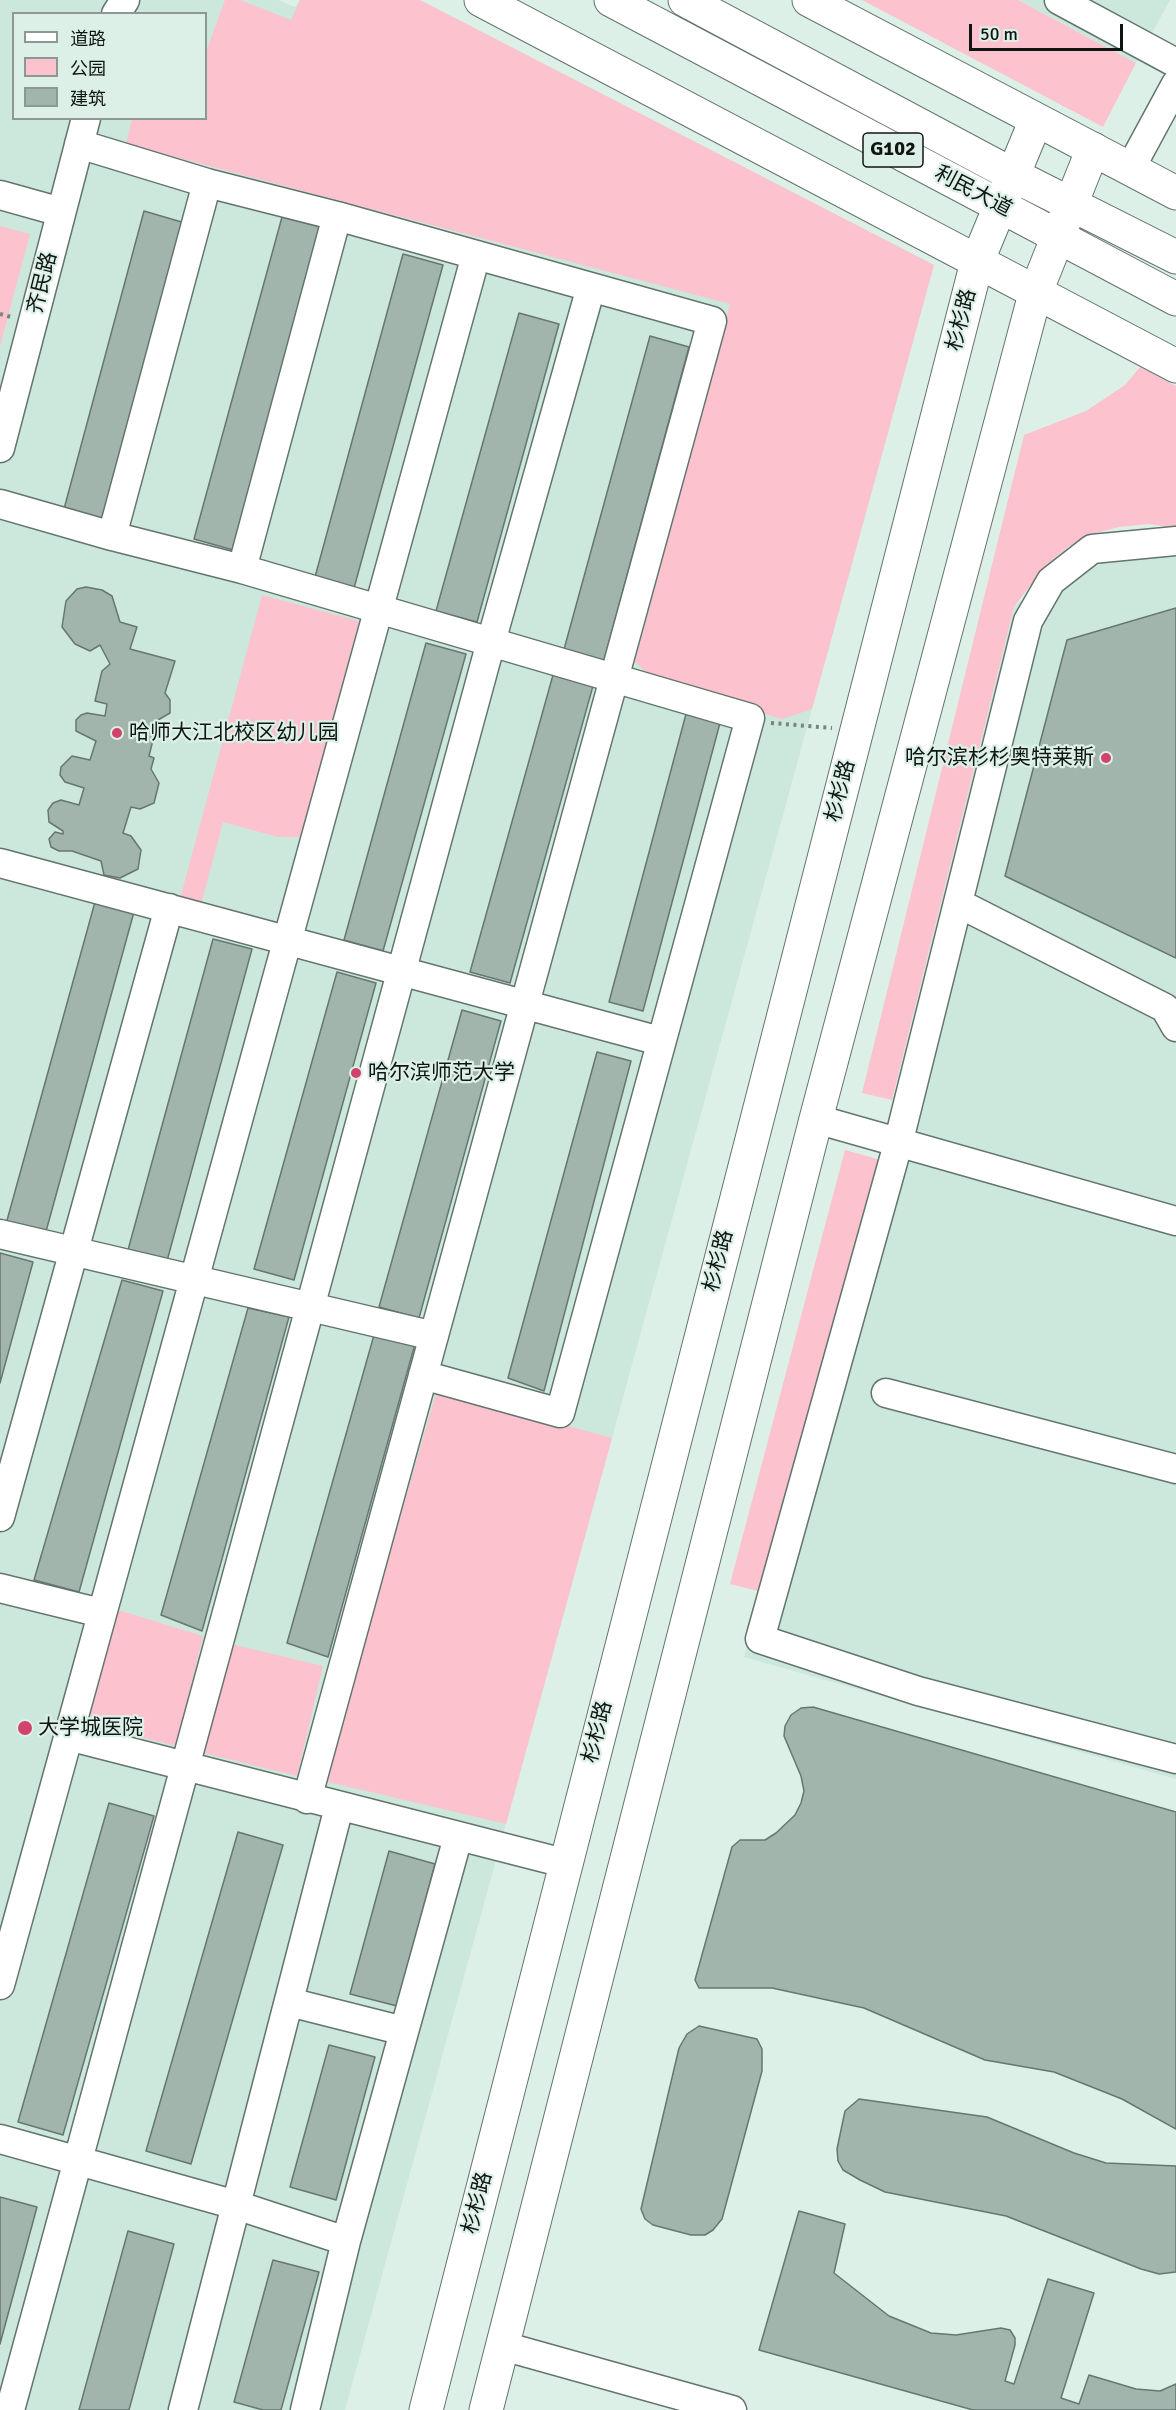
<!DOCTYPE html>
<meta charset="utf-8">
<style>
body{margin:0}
#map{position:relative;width:1176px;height:2410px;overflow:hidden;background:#ddf0e8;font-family:Signika,"Noto Sans SC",sans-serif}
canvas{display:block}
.legend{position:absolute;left:12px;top:12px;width:195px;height:108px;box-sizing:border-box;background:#ddf0e8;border:2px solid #8b9893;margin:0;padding:8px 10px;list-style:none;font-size:18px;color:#0f1513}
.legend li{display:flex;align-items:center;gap:12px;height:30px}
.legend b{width:30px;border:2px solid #8b9893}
.scale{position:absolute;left:969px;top:24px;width:154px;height:27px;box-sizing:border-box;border:3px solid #0f1513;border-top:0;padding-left:8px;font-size:18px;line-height:21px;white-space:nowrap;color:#0f1513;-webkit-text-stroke:4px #ddf0e8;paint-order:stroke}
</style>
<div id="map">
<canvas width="1176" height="2410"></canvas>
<ul class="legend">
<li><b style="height:8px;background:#fff"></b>道路</li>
<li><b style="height:16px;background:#fcc2cd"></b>公园</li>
<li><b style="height:16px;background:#a2b5ad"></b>建筑</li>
</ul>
<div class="scale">50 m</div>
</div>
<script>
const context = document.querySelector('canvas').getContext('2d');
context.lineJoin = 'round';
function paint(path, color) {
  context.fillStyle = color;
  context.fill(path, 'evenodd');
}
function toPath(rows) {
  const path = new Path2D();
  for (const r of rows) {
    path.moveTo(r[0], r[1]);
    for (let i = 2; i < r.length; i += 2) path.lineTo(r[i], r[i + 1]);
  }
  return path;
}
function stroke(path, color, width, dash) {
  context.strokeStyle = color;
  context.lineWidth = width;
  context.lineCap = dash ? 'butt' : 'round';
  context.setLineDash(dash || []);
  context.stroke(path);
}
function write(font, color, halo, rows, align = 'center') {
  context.font = font + ' Signika,"Noto Sans SC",sans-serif';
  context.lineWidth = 4.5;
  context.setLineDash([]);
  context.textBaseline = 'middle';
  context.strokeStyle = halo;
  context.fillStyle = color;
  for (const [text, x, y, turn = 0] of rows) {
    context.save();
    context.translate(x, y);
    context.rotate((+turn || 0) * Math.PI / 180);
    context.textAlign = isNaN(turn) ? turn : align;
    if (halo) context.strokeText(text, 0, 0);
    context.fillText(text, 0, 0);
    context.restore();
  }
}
paint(toPath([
 [0,0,278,0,295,7,300,0,420,0,934,265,345,2410,0,2410],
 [14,14,206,14,206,118,14,118],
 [1018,0,1170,0,1136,63],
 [1105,539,1176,544,1176,1779,744,1657,878,1159,1014,607,1049,576]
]), '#cce8dc');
paint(toPath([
 [225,0,240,0,291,20,300,0,420,0,934,265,812,709,782,719,658,683,635,662,730,304,126,144,132,119,206,118,206,52],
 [862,0,1018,0,1136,63,1103,127],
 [0,226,30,234,0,346],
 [1140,367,1176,386,1176,528,1149,524,1119,527,1092,534,1068,547,1045,566,1014,607,892,1100,862,1093,1024,435,1086,411,1125,385],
 [262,595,359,621,301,837,278,837,223,822,201,905,180,899],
 [845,1150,878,1159,762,1592,730,1584],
 [437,1390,612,1438,506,1824,324,1781],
 [118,1610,203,1636,176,1746,88,1724],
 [231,1644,323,1666,297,1776,204,1753]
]), '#fcc2cd');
const building = toPath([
 [144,211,185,223,105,520,64,509,144,211],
 [282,217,321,227,233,550,194,539,282,217],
 [403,254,443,265,354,588,315,577,403,254],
 [519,313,559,324,477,622,436,611,519,313],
 [650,336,689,347,603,664,563,653,650,336],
 [86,587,102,590,112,596,120,622,137,627,130,649,175,661,165,693,170,700,170,713,158,720,149,756,154,758,151,769,159,783,154,803,140,809,131,807,123,833,131,836,141,850,138,869,120,878,104,875,101,861,72,851,59,851,51,847,49,839,55,832,63,834,63,831,49,822,48,810,53,803,61,800,79,805,84,788,65,782,60,775,61,767,72,756,90,760,96,741,76,731,76,720,81,715,87,713,105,716,107,704,95,701,102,671,110,664,100,645,90,651,75,644,62,627,66,601,77,589,86,587],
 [1176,608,1176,958,1005,876,1067,640,1176,608],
 [426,643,466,654,383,951,344,940,426,643],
 [553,675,593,686,510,983,470,972,553,675],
 [686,714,720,723,643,1011,609,1002,686,714],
 [95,902,134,912,45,1235,6,1224,95,902],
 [213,939,252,949,164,1272,125,1261,213,939],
 [337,972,376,983,294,1280,254,1269,337,972],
 [462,1010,501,1021,419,1318,379,1307,462,1010],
 [597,1052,631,1061,544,1391,508,1378,597,1052],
 [0,1253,33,1262,0,1383,0,1253],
 [122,1280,163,1291,79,1592,34,1580,122,1280],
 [248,1308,289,1317,202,1631,161,1615,248,1308],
 [374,1335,415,1344,328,1657,287,1643,374,1335],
 [813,1707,1176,1812,1176,2129,1122,2099,1054,2072,985,2060,864,2008,772,1988,699,1988,695,1980,732,1847,740,1840,765,1840,776,1833,795,1815,801,1803,804,1791,801,1776,784,1736,785,1726,791,1715,801,1708,813,1707],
 [109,1803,154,1816,63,2135,18,2122,109,1803],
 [238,1832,283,1845,191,2164,146,2151,238,1832],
 [389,1851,435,1864,397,2006,350,1994,389,1851],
 [699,2026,757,2039,762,2049,762,2071,722,2219,713,2230,705,2235,691,2235,653,2225,645,2219,641,2209,679,2048,687,2034,699,2026],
 [329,2045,375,2057,336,2200,290,2187,329,2045],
 [859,2099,987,2117,1074,2153,1106,2163,1176,2166,1176,2272,1159,2274,1141,2269,1006,2216,885,2192,860,2180,843,2170,838,2161,837,2149,845,2111,859,2099],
 [0,2197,37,2207,0,2344,0,2197],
 [799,2211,845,2224,834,2273,889,2316,931,2333,956,2335,1001,2328,1010,2330,1015,2338,1015,2345,1005,2381,1014,2384,1048,2279,1094,2293,1061,2398,1079,2404,1089,2375,1136,2389,1160,2391,1176,2384,1176,2410,973,2410,759,2350,799,2211],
 [128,2231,174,2244,129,2410,79,2410,128,2231],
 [273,2260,319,2272,281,2410,263,2410,234,2402,273,2260]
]);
paint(building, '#a2b5ad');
stroke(building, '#667770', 1.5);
const minor = toPath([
 [1059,0,1176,63],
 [116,14,125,0],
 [79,144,207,183,337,216,712,321,307,1799],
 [1130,169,1176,84],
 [0,195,61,212],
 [0,448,86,118],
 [0,504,112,536,242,569,750,718,560,1413,423,1375],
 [112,536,207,183],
 [1176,541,1092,549,1051,581,1028,621,898,1144,760,1639,918,1691,1176,1759],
 [242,569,337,216],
 [0,863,660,1041],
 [958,903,1165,1008,1176,1027],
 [816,1119,1176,1221],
 [0,1234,434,1336],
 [886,1393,1176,1469],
 [0,1517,169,908],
 [0,1588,101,1613],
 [68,1736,564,1863],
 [0,1985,476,255],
 [289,2002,404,2031],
 [0,2139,236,2205,346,2241],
 [503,2346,732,2410],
 [10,2410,491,642,591,287],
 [183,2410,339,1807],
 [305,2410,346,2241,458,1837]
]);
const major = toPath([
 [426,2410,977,262,1036,120],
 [486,2410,816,1119,1035,294,1093,149]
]);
const highway = toPath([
 [481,0,1176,366],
 [611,0,1176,299],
 [685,0,1015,176,1176,257],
 [809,0,1176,193]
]);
stroke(minor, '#63746d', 31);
stroke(major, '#63746d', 35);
stroke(highway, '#63746d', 35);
stroke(toPath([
 [0,314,11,317],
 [771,723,832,728]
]), '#77847f', 4, [3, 4.5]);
stroke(minor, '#fff', 28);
stroke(major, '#fff', 33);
stroke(highway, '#fff', 33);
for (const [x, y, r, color] of [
 [117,733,6,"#d1436d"],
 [1106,758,6,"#d1436d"],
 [356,1073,6,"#d1436d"],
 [25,1728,8,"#d1436d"]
]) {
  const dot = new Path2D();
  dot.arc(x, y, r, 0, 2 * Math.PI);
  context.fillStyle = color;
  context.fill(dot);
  stroke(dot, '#ddf0e8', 2);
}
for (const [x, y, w] of [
 [893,150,60]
]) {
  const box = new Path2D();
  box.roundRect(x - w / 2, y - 17, w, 34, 4.5);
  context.fillStyle = '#ddf0e8';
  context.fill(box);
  stroke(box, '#0f1513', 1.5);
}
write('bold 20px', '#0f1513', null, [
 ["G102",893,150]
]);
write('21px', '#0f1513', '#ddf0e8', [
 ["利民大道",973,192,28],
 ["齐民路",43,283,-76],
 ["杉杉路",962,320,-76],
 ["杉杉路",841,791,-76],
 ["杉杉路",719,1261,-76],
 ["杉杉路",598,1732,-76],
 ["杉杉路",478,2203,-76]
]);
write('21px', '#0f1513', '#ddf0e8', [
 ["哈师大江北校区幼儿园",129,733],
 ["哈尔滨杉杉奥特莱斯",1094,758,"right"],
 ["哈尔滨师范大学",368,1073],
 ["大学城医院",38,1728]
], 'left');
</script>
